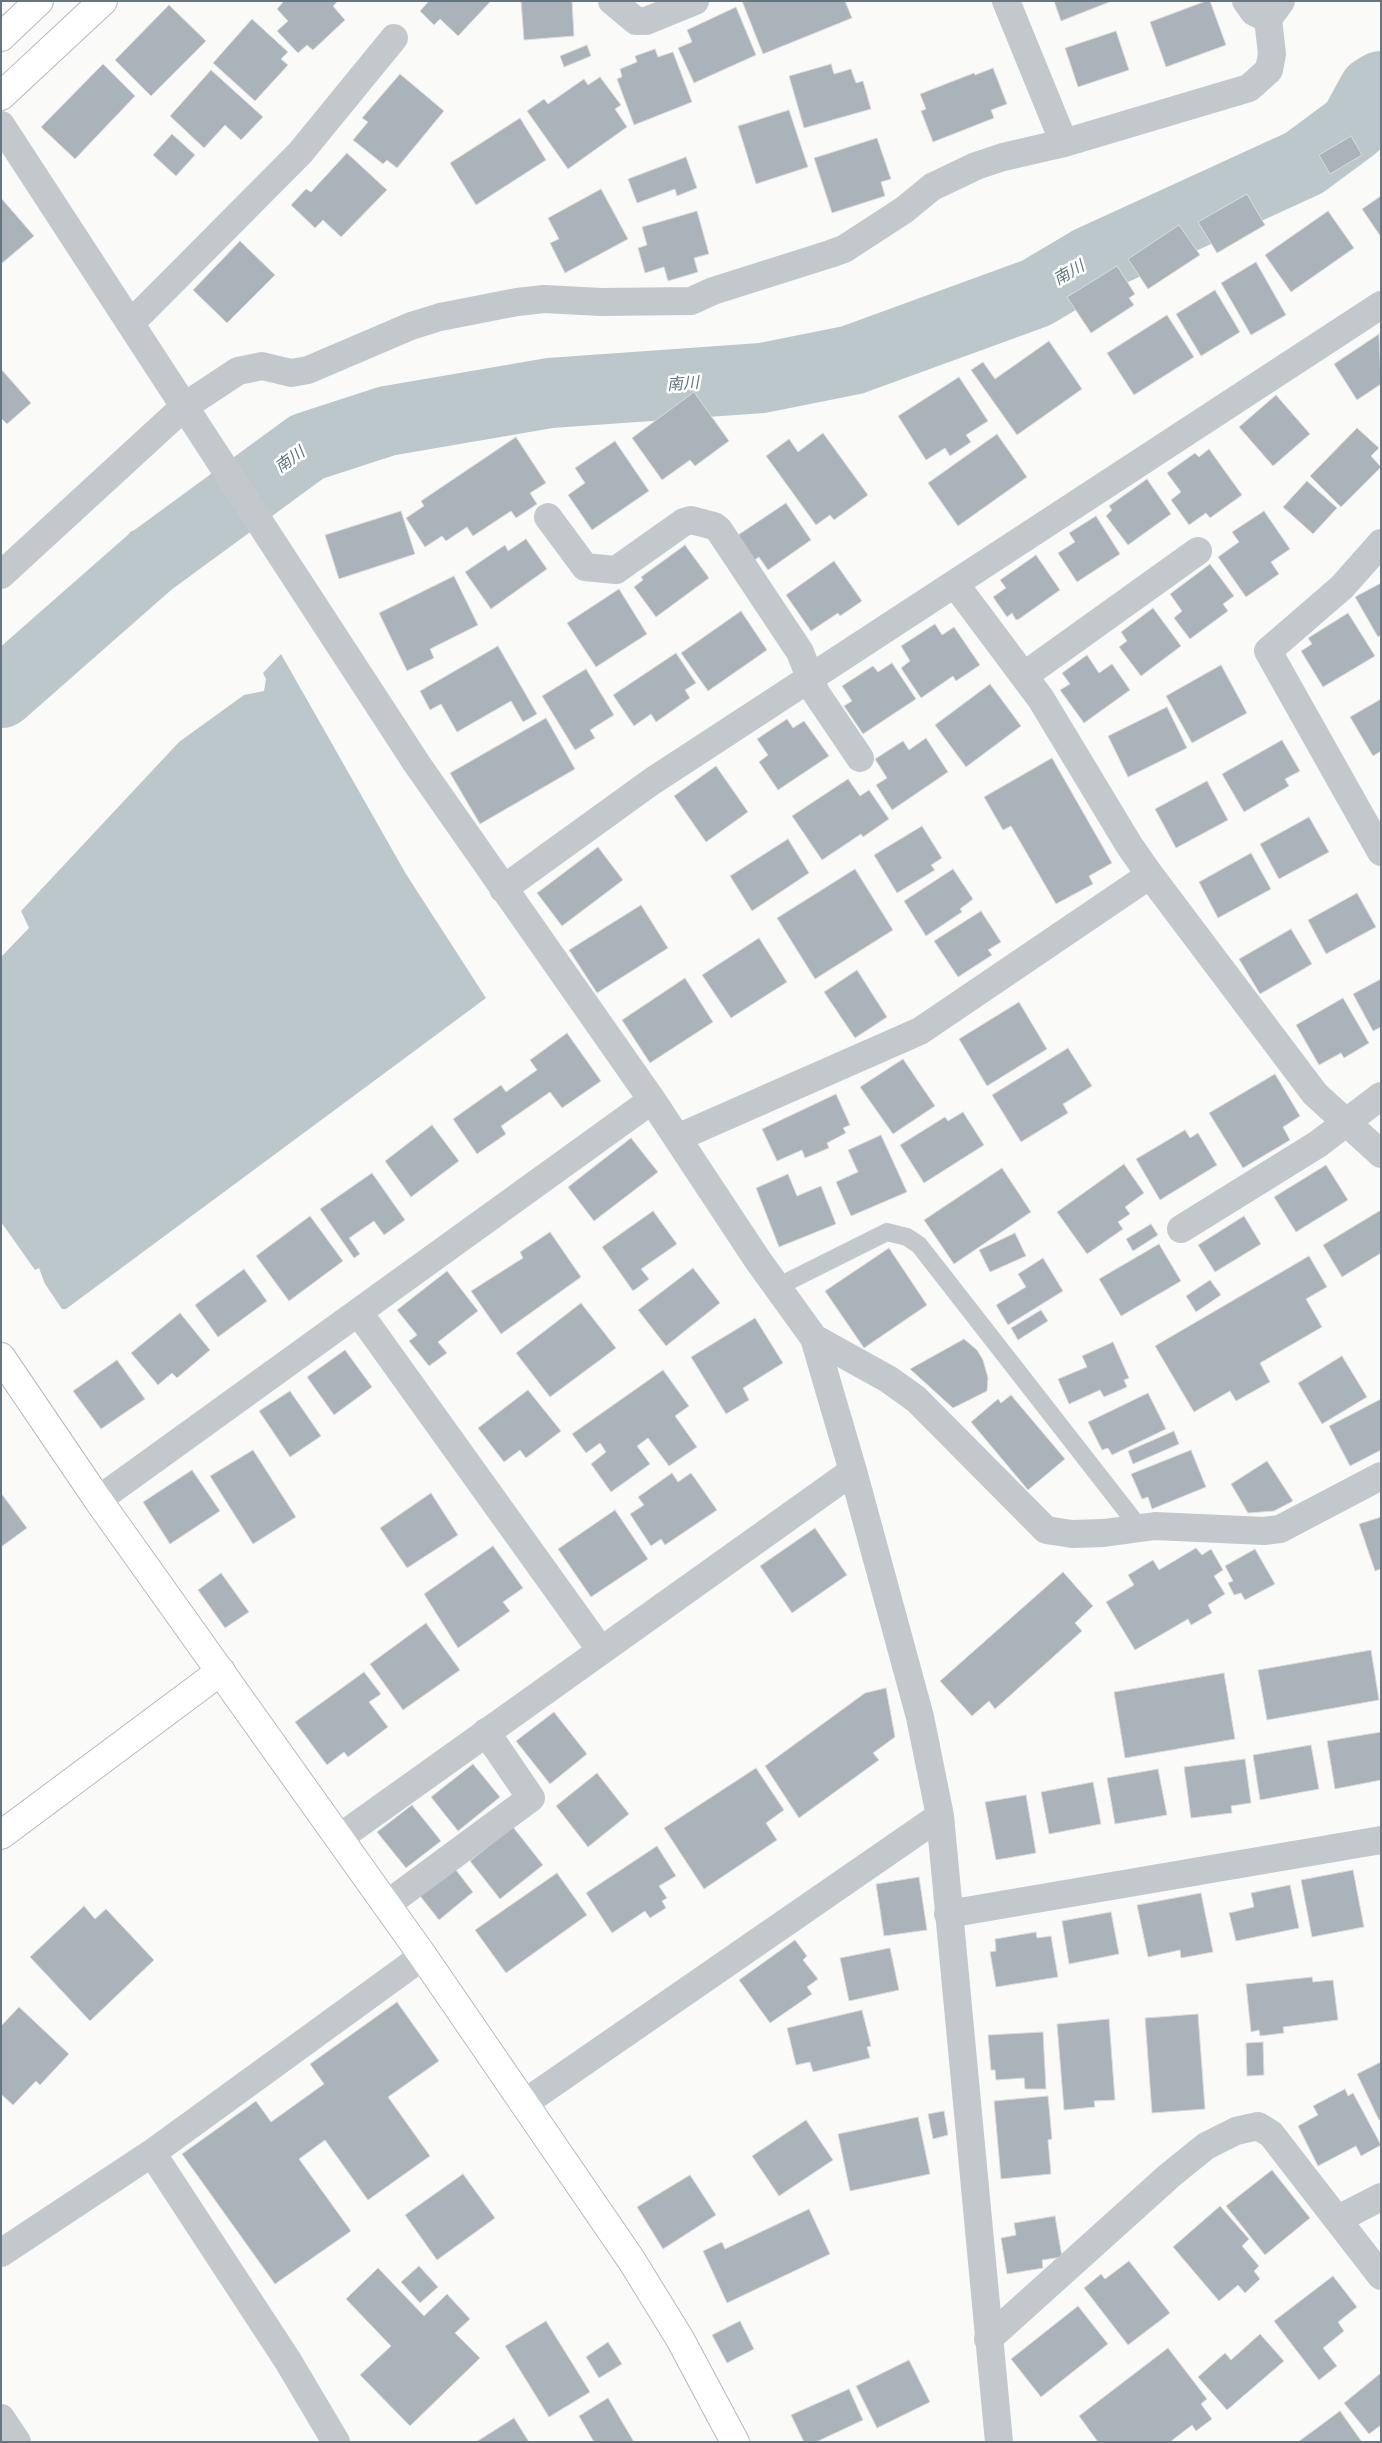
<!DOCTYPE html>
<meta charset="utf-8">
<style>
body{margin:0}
#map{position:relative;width:1382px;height:2443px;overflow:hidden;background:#fafaf8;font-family:Inter,sans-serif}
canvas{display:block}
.frame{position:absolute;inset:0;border:2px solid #657683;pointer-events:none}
</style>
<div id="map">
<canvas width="1382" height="2443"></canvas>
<div class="frame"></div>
</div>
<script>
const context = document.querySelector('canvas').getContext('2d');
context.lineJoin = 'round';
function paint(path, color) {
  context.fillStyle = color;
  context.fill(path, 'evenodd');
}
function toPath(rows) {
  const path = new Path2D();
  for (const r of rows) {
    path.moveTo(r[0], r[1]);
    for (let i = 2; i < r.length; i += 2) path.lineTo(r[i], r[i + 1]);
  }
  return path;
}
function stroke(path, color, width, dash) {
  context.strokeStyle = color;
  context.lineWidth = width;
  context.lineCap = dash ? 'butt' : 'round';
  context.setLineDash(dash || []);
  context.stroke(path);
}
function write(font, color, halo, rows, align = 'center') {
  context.font = font + ' Inter,"Noto Sans JP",sans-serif';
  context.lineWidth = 5;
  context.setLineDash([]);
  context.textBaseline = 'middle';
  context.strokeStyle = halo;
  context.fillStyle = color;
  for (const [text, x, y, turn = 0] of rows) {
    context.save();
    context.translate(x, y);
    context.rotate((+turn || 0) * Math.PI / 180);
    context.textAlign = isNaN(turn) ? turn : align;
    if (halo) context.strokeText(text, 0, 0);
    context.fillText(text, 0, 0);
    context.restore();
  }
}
paint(toPath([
 [281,654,406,874,486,998,66,1309,62,1309,45,1284,39,1268,35,1270,1,1222,1,957,29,928,21,911,179,742,244,695,264,691,266,679,263,673]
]), '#bbc7cb');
stroke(toPath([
 [134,536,150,562]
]), '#bbc7cb', 11);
stroke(toPath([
 [1,693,150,562,307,447,387,421,550,393,762,378,852,360,1036,293,1090,261,1304,163,1354,126,1373,91,1381,86]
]), '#bbc7cb', 70);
const building = toPath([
 [284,1,338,1,333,6,345,20,313,50,307,45,298,53,277,31,288,21,277,9,284,1],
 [429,1,491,1,458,36,440,19,434,25,420,11,429,1],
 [521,1,572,1,574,36,524,40,521,1],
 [742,1,845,1,852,18,763,54,742,1],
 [1054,1,1112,1,1061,21,1054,1],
 [1206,1,1210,1,1226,45,1166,67,1150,22,1206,1],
 [169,5,206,41,151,96,115,60,169,5],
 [736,7,756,55,694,83,678,48,692,42,687,30,736,7],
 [252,19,288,52,281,59,288,65,255,101,213,63,252,19],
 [1116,31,1129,70,1078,87,1065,48,1116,31],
 [587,45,591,56,564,67,560,56,587,45],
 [655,49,658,57,673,52,692,102,634,125,617,79,622,77,620,69,637,62,635,56,655,49],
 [103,64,135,96,75,159,41,127,103,64],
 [831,64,834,74,851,69,856,83,863,81,871,109,804,128,789,76,831,64],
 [993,68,1007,104,991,110,994,118,933,142,921,111,926,109,920,94,974,73,975,75,993,68],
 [211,70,263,117,241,140,225,125,204,148,170,116,211,70],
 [400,74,444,111,397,168,387,160,383,164,353,140,368,122,362,118,400,74],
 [600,77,621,105,615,109,627,127,568,169,527,111,544,99,548,104,584,79,588,85,600,77],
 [789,110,808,167,756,184,738,126,789,110],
 [520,118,546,160,476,205,450,163,520,118],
 [172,134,195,155,176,176,153,155,172,134],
 [1351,136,1362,155,1330,174,1319,155,1351,136],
 [877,138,891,179,881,182,885,196,832,213,814,158,877,138],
 [347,153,387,190,341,237,323,220,315,228,291,205,306,189,311,192,347,153],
 [686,157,697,188,677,196,675,189,637,203,628,179,686,157],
 [601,189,628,239,565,273,550,243,559,239,548,218,601,189],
 [1247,194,1265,225,1217,253,1198,222,1247,194],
 [1381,196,1381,237,1362,209,1381,196],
 [1,198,34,236,1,264,1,198],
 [697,211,709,254,694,258,698,272,668,281,664,267,645,273,638,248,647,245,642,227,697,211],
 [1328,211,1354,248,1291,292,1265,255,1328,211],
 [1179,225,1200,255,1148,289,1128,259,1179,225],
 [240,241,275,275,227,323,193,290,240,241],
 [1256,262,1286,315,1251,335,1221,283,1256,262],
 [1117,266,1135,294,1129,298,1134,305,1091,333,1067,297,1117,266],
 [1215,290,1240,332,1201,356,1176,314,1215,290],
 [1167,315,1194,357,1134,395,1107,353,1167,315],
 [1379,334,1381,384,1357,400,1334,364,1379,334],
 [1049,341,1082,389,1017,435,971,370,983,362,995,379,1049,341],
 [1,369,31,403,7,424,1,418,1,369],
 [959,377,988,421,966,435,971,442,950,456,945,448,926,460,898,416,959,377],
 [694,392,729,441,695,466,690,460,662,480,632,438,694,392],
 [1276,395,1310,434,1273,466,1239,427,1276,395],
 [1357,428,1379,448,1371,456,1381,467,1341,507,1310,476,1357,428],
 [823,433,868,495,834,520,830,515,816,525,766,456,789,439,798,452,823,433],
 [997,434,1027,477,958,526,928,483,997,434],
 [516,437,546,483,530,493,537,504,516,518,511,511,473,536,467,527,446,541,442,536,425,547,406,518,424,506,421,501,516,437],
 [615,441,649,491,592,530,568,495,585,483,575,468,615,441],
 [1209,449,1242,495,1210,518,1206,513,1189,525,1171,500,1181,492,1167,473,1195,453,1199,457,1209,449],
 [1147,479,1171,514,1128,545,1106,516,1112,510,1109,506,1147,479],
 [1307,481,1337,508,1313,534,1283,507,1307,481],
 [786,503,811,540,768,570,759,557,748,564,732,539,786,503],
 [401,511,415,554,339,579,325,535,401,511],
 [1264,511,1290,549,1271,562,1279,574,1246,597,1218,557,1239,542,1232,532,1264,511],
 [1096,516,1120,554,1077,582,1058,553,1075,542,1069,533,1096,516],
 [526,539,547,569,491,609,465,572,505,545,508,551,526,539],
 [685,545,709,578,656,617,634,587,643,580,641,577,685,545],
 [1036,555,1060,590,1019,619,1016,620,1012,613,1007,617,993,597,1006,588,1000,580,1036,555],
 [834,561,862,601,840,616,838,613,811,631,786,595,834,561],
 [1210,564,1234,596,1223,604,1228,611,1190,639,1174,618,1182,611,1170,594,1210,564],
 [454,576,478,625,430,649,434,658,407,671,379,613,454,576],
 [1381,583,1381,635,1378,637,1355,597,1381,583],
 [619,589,647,634,596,667,567,623,619,589],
 [1153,608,1181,646,1141,676,1119,647,1127,641,1121,632,1153,608],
 [741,611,767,650,708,691,681,653,741,611],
 [1348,613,1375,656,1323,687,1301,651,1312,644,1308,638,1348,613],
 [935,624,942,635,954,627,980,665,956,681,953,676,921,698,901,668,910,661,901,646,935,624],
 [498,646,537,714,523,722,511,701,457,732,441,704,430,710,420,691,498,646],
 [676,653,696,683,685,690,690,698,656,722,651,714,634,726,613,695,676,653],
 [1087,655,1099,673,1112,664,1130,690,1084,723,1060,690,1070,684,1062,673,1087,655],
 [892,663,916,699,863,734,844,706,852,701,842,686,873,666,878,672,892,663],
 [1221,665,1247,713,1192,743,1166,696,1221,665],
 [586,669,614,715,590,730,595,738,575,750,542,696,586,669],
 [990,684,1021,726,966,767,935,725,990,684],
 [1381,699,1381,751,1373,756,1350,717,1381,699],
 [1167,707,1187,748,1128,777,1108,736,1167,707],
 [546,718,575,769,480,824,450,773,546,718],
 [787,719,793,728,804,721,829,756,778,790,759,762,768,755,757,739,787,719],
 [926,738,948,772,892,810,876,785,887,778,875,759,903,741,909,750,926,738],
 [1282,740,1300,771,1285,779,1289,786,1244,812,1222,774,1282,740],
 [1052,758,1112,863,1089,876,1093,884,1056,904,1011,826,1003,830,984,797,1052,758],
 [716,766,748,812,706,842,674,796,716,766],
 [848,779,860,796,869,790,889,819,863,837,861,834,822,860,792,816,848,779],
 [1207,781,1228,820,1176,848,1155,809,1207,781],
 [1309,817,1329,852,1279,879,1260,844,1309,817],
 [922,826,942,858,931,865,935,870,897,893,874,855,922,826],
 [788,839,809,873,752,911,730,876,788,839],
 [598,847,623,880,562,926,537,893,598,847],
 [1251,853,1271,889,1218,918,1199,882,1251,853],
 [855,869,893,930,815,979,777,918,855,869],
 [953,869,973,899,960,909,962,912,926,936,904,901,953,869],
 [1357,893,1376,927,1326,954,1308,920,1357,893],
 [641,905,668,948,597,993,569,950,641,905],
 [981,911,1001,942,988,950,992,955,958,977,934,941,981,911],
 [1291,929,1312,964,1260,994,1239,959,1291,929],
 [759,938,787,982,731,1018,702,975,759,938],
 [857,970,887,1017,855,1038,824,992,857,970],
 [685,978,713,1022,650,1063,622,1020,685,978],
 [1381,979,1381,1027,1373,1031,1353,994,1381,979],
 [1343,998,1369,1043,1344,1058,1341,1053,1319,1065,1296,1025,1343,998],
 [1019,1002,1047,1049,987,1086,959,1039,1019,1002],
 [567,1033,601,1081,562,1108,550,1092,501,1126,506,1134,477,1154,453,1119,501,1085,506,1092,537,1070,530,1060,567,1033],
 [1068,1048,1092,1086,1063,1104,1068,1113,1021,1142,992,1095,1068,1048],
 [903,1059,935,1106,893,1134,860,1087,903,1059],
 [1275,1074,1300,1116,1283,1127,1290,1140,1243,1168,1209,1113,1275,1074],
 [836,1094,850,1125,843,1128,846,1133,827,1143,829,1148,805,1158,802,1150,777,1161,762,1129,836,1094],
 [963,1112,984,1145,924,1183,900,1145,945,1117,948,1121,963,1112],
 [432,1125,459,1161,411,1197,385,1161,432,1125],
 [1185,1130,1190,1138,1198,1133,1217,1165,1160,1200,1136,1159,1185,1130],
 [881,1135,907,1192,851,1216,836,1182,858,1172,848,1150,881,1135],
 [631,1138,658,1172,594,1221,568,1187,631,1138],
 [1124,1164,1144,1193,1125,1207,1130,1214,1118,1222,1123,1229,1087,1254,1057,1212,1124,1164],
 [1326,1165,1348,1200,1296,1232,1274,1197,1326,1165],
 [1002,1168,1031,1212,954,1264,924,1220,1002,1168],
 [372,1173,405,1220,384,1235,374,1221,349,1238,360,1254,354,1258,320,1209,372,1173],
 [788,1174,797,1196,821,1186,836,1224,779,1247,756,1188,788,1174],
 [1381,1210,1381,1253,1342,1277,1323,1245,1381,1210],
 [653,1211,677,1244,641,1269,649,1279,633,1291,602,1247,653,1211],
 [310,1216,343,1261,289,1301,256,1256,310,1216],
 [1244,1216,1261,1244,1215,1272,1198,1245,1244,1216],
 [1151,1224,1158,1235,1133,1251,1126,1239,1151,1224],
 [550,1232,581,1277,501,1334,471,1291,523,1258,520,1252,550,1232],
 [1015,1233,1026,1256,990,1272,979,1250,1015,1233],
 [1159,1244,1181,1281,1121,1316,1099,1279,1159,1244],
 [889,1248,927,1305,864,1348,825,1291,889,1248],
 [1309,1256,1327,1287,1306,1299,1322,1327,1260,1363,1270,1382,1236,1401,1230,1391,1194,1412,1155,1346,1309,1256],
 [1043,1258,1063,1291,1008,1325,996,1305,1026,1287,1018,1274,1043,1258],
 [693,1268,720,1303,666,1346,638,1310,693,1268],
 [244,1269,267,1301,218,1337,195,1305,244,1269],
 [447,1271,478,1311,438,1342,447,1353,429,1366,409,1341,417,1335,397,1310,447,1271],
 [1210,1280,1221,1295,1196,1312,1186,1296,1210,1280],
 [581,1303,616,1348,550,1397,516,1353,581,1303],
 [1041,1310,1048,1321,1018,1340,1011,1328,1041,1310],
 [180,1313,210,1350,177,1378,172,1373,158,1385,131,1353,180,1313],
 [755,1318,783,1363,743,1388,749,1400,726,1414,691,1357,755,1318],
 [964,1339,977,1350,983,1360,988,1378,987,1391,953,1408,910,1369,964,1339],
 [1113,1342,1129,1378,1124,1380,1127,1387,1104,1397,1100,1390,1069,1404,1058,1379,1087,1367,1082,1356,1113,1342],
 [345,1350,372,1387,334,1415,307,1377,345,1350],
 [1342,1356,1367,1397,1322,1424,1298,1383,1342,1356],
 [117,1360,145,1399,101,1429,73,1391,117,1360],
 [663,1370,689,1406,675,1416,697,1447,669,1466,648,1438,637,1446,650,1464,611,1492,591,1464,606,1452,600,1443,586,1453,572,1434,663,1370],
 [528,1390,561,1431,526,1458,520,1450,504,1462,478,1428,528,1390],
 [290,1391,321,1436,290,1457,259,1411,290,1391],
 [1148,1393,1166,1429,1112,1455,1108,1448,1102,1450,1088,1422,1148,1393],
 [1011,1395,1065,1459,1028,1490,971,1422,998,1399,1001,1403,1011,1395],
 [1381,1399,1381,1450,1350,1466,1329,1426,1381,1399],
 [1174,1431,1179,1444,1133,1464,1128,1451,1174,1431],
 [253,1450,296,1517,253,1544,210,1476,253,1450],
 [1191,1450,1206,1487,1152,1509,1148,1497,1142,1499,1131,1474,1191,1450],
 [1267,1461,1293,1501,1274,1511,1248,1513,1231,1484,1267,1461],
 [192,1470,220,1511,170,1544,143,1502,192,1470],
 [672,1473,678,1482,691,1473,717,1510,665,1545,661,1539,651,1546,630,1514,644,1505,638,1497,672,1473],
 [1,1493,27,1528,1,1547,1,1493],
 [431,1493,458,1535,407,1568,380,1528,431,1493],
 [615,1510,648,1559,591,1597,558,1549,615,1510],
 [1381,1517,1381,1569,1375,1571,1359,1524,1381,1517],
 [815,1528,847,1575,792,1613,760,1566,815,1528],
 [493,1546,523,1588,503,1602,510,1611,458,1648,424,1594,493,1546],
 [1196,1548,1202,1555,1211,1549,1223,1570,1214,1576,1225,1594,1208,1605,1212,1613,1191,1625,1188,1619,1135,1650,1106,1602,1134,1585,1128,1575,1153,1560,1159,1570,1196,1548],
 [1255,1549,1275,1584,1245,1600,1241,1593,1234,1595,1228,1583,1233,1581,1225,1566,1255,1549],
 [1063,1572,1093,1606,1075,1623,1082,1631,995,1709,989,1701,972,1716,940,1681,1063,1572],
 [221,1573,249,1612,225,1628,198,1590,221,1573],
 [426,1623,460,1670,403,1710,370,1664,426,1623],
 [1371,1650,1379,1700,1267,1720,1258,1670,1371,1650],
 [364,1672,381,1694,369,1702,388,1727,348,1757,344,1752,327,1765,295,1722,364,1672],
 [1224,1673,1235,1739,1125,1758,1114,1692,1224,1673],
 [886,1688,895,1737,873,1753,879,1760,799,1818,765,1766,865,1693,886,1688],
 [554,1712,587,1754,550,1784,516,1741,554,1712],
 [1381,1732,1381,1780,1335,1789,1327,1741,1381,1732],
 [1311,1745,1319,1789,1260,1800,1253,1755,1311,1745],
 [1245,1759,1251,1803,1231,1806,1232,1813,1191,1818,1184,1767,1245,1759],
 [473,1764,500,1797,458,1831,431,1797,473,1764],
 [756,1768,784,1810,766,1823,777,1840,704,1889,664,1828,756,1768],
 [1158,1769,1167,1815,1115,1824,1107,1778,1158,1769],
 [597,1773,629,1814,588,1847,556,1806,597,1773],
 [1093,1782,1101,1824,1049,1834,1041,1792,1093,1782],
 [1026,1795,1036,1853,996,1860,985,1802,1026,1795],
 [412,1805,441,1841,406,1868,377,1832,412,1805],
 [513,1827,543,1865,500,1899,470,1861,513,1827],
 [657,1846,676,1876,659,1886,667,1898,662,1901,666,1908,650,1918,645,1911,612,1933,586,1893,657,1846],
 [452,1865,473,1892,439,1920,417,1892,452,1865],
 [1353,1870,1364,1927,1312,1937,1301,1880,1353,1870],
 [557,1873,587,1915,506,1973,475,1930,557,1873],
 [919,1877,927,1930,884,1936,876,1884,919,1877],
 [1290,1885,1299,1928,1236,1941,1229,1913,1254,1907,1251,1893,1290,1885],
 [1201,1893,1213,1952,1181,1958,1180,1950,1148,1957,1137,1905,1201,1893],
 [84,1906,95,1919,106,1909,154,1960,90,2021,30,1957,84,1906],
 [1111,1912,1119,1954,1069,1964,1062,1921,1111,1912],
 [1036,1932,1037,1938,1051,1936,1058,1977,996,1987,990,1952,996,1951,995,1939,1036,1932],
 [795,1940,807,1956,803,1960,818,1979,807,1987,812,1994,770,2023,739,1980,795,1940],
 [890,1948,899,1990,849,2001,840,1958,890,1948],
 [1312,1977,1313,1982,1333,1980,1338,2020,1283,2027,1284,2033,1260,2036,1259,2030,1251,2032,1246,1984,1312,1977],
 [397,2002,439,2061,388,2097,430,2156,368,2200,325,2140,299,2159,351,2231,275,2284,182,2154,256,2101,271,2122,324,2084,310,2064,397,2002],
 [19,2007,69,2054,40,2085,36,2081,13,2105,1,2094,1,2026,19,2007],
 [862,2010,871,2046,867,2047,870,2058,813,2072,810,2062,796,2065,787,2028,862,2010],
 [1198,2014,1205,2109,1152,2113,1145,2018,1198,2014],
 [1109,2019,1115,2100,1094,2101,1095,2107,1064,2110,1057,2024,1109,2019],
 [1043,2032,1046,2089,1025,2089,1024,2078,996,2080,995,2070,991,2070,988,2035,1043,2032],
 [1263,2042,1264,2075,1247,2076,1246,2043,1263,2042],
 [1381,2062,1381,2119,1379,2120,1357,2074,1381,2062],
 [1345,2089,1348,2096,1353,2093,1381,2145,1361,2156,1356,2146,1318,2166,1298,2126,1318,2115,1313,2106,1345,2089],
 [1048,2096,1052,2139,1048,2140,1051,2174,1001,2179,994,2101,1048,2096],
 [944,2111,948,2135,933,2139,928,2114,944,2111],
 [918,2117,930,2174,850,2191,838,2134,918,2117],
 [806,2120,833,2160,779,2196,752,2156,806,2120],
 [1272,2170,1310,2218,1265,2255,1226,2206,1272,2170],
 [463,2174,495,2218,437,2260,405,2215,463,2174],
 [690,2175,716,2215,663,2249,637,2207,690,2175],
 [1220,2206,1249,2239,1242,2246,1259,2266,1254,2271,1260,2279,1245,2293,1238,2285,1219,2301,1173,2247,1220,2206],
 [809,2209,830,2254,727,2303,703,2251,722,2242,725,2249,809,2209],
 [1055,2216,1062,2257,1042,2260,1043,2268,1007,2274,1001,2238,1016,2235,1014,2223,1055,2216],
 [1129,2261,1170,2313,1128,2345,1084,2288,1101,2274,1105,2279,1129,2261],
 [419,2266,438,2287,420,2303,401,2282,419,2266],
 [378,2268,424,2316,447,2294,470,2319,455,2333,480,2358,410,2426,360,2375,391,2346,346,2299,378,2268],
 [1333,2276,1357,2307,1338,2322,1344,2331,1323,2348,1337,2366,1319,2380,1274,2321,1333,2276],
 [1078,2306,1108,2344,1041,2397,1011,2359,1078,2306],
 [546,2321,590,2392,549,2417,505,2346,546,2321],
 [740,2321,754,2349,727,2363,712,2335,740,2321],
 [1260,2334,1284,2361,1227,2410,1198,2377,1225,2353,1231,2360,1260,2334],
 [608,2342,622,2364,599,2378,586,2357,608,2342],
 [1168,2348,1207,2399,1201,2404,1212,2419,1196,2431,1192,2425,1170,2442,1098,2442,1079,2416,1168,2348],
 [909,2360,930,2402,877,2428,856,2386,909,2360],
 [1381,2373,1381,2425,1369,2434,1344,2403,1381,2373],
 [849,2389,863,2420,816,2442,804,2442,791,2415,849,2389],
 [608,2398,634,2442,594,2442,579,2416,608,2398],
 [1340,2411,1362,2442,1298,2442,1340,2411],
 [514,2418,529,2442,476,2442,514,2418]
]);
paint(building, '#aab3b9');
stroke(building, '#dcdcda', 1);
const secondary = toPath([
 [1,37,39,1],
 [1,96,103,1],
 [1,1357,98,1500,423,1956,632,2261,680,2339,735,2442],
 [1,1835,221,1671]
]);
stroke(secondary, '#b3babf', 30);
stroke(toPath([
 [777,1287,887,1232,907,1237,919,1245,1139,1527]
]), '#c3c8cc', 18);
stroke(toPath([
 [612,1,636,21,646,21,695,1],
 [1006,1,1064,143],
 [1246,1,1254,12,1268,19],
 [1,125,417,764,652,1100,757,1259,814,1338,853,1471,920,1717,940,1816,999,2442],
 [131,323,300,153,394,38],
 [548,517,585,567,616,570,684,522,691,520,714,526,719,530,800,652,816,693,860,758],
 [1381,543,1342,587,1268,651,1381,852],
 [1,575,185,406,238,371,262,366,291,373,308,370,411,326,440,317,517,302,544,299,601,302,691,301,713,291,830,254,844,249,904,210,932,187,976,166,1003,157,1064,143,1249,88,1269,70,1272,54,1268,19,1281,1],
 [955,584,1041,699,1129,845,1150,875,1315,1094,1381,1154],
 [1025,675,1198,551],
 [503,889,651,782,1381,305],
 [677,1138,920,1031,1150,875],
 [1181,1229,1318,1144,1381,1096],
 [359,1313,600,1649],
 [814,1338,888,1379,916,1399,1046,1530,1072,1534,1104,1533,1155,1526,1264,1531,1280,1529,1381,1476],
 [98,1500,652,1100],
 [339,1838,853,1471],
 [386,1905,531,1798,486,1732],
 [948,1914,1381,1840],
 [523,2104,940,1816],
 [152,2153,288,2361,336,2442],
 [1338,2219,1381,2197],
 [1,2253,152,2153,423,1956],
 [988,2339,1169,2176,1206,2146,1236,2131,1258,2126,1271,2134,1381,2276],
 [1,2418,17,2442]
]), '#c3c8cc', 28);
stroke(secondary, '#fff', 28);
write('italic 16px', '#60757c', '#fff', [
 ["南川",1069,273,-30],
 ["南川",683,384,-4],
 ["南川",290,460,-36]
]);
</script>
